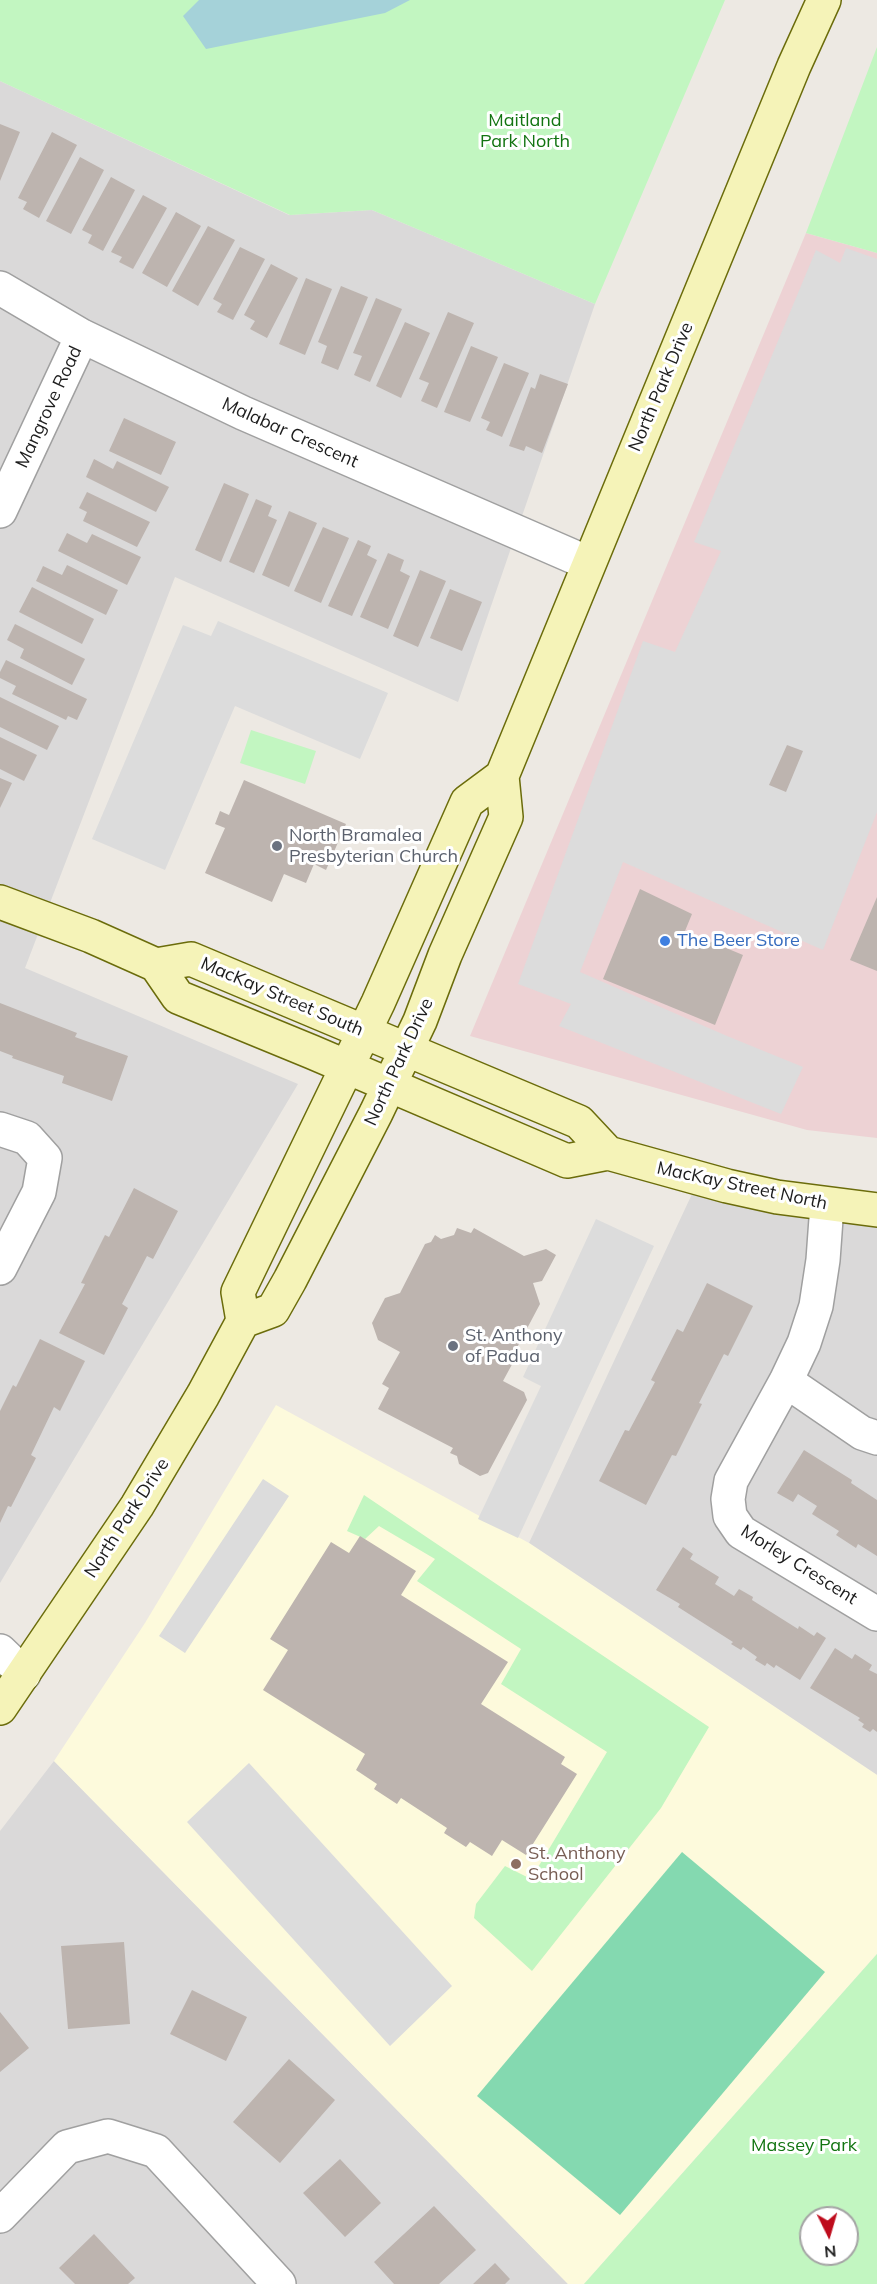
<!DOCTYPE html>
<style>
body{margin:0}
#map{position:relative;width:877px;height:2284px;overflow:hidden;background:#ede9e3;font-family:Mulish,sans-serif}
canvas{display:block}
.north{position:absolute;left:799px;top:2206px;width:60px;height:60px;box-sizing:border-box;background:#fff;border:2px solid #a4a4a4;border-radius:50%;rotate:175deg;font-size:16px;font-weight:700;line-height:24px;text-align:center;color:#1c1c1c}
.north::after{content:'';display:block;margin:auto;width:21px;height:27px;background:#be0b1c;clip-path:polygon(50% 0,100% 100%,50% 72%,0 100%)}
</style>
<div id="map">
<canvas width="877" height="2284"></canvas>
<div class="north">N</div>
</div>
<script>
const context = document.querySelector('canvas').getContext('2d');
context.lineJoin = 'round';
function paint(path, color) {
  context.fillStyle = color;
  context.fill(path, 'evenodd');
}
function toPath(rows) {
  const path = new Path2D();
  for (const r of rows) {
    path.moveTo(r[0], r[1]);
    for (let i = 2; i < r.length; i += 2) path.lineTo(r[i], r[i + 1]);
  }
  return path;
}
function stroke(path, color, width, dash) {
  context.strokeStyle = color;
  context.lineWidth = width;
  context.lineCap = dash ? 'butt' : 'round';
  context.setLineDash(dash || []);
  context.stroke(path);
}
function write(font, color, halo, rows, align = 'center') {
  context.font = font + ' Mulish,sans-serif';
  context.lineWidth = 6;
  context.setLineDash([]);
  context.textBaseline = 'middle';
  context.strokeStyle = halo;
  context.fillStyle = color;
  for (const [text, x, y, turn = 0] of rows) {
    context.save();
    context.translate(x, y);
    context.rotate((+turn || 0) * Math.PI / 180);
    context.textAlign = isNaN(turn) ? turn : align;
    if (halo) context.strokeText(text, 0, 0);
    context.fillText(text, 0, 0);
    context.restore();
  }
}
paint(toPath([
 [0,81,289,215,372,210,595,304,458,702,175,577,25,968,298,1084,0,1583],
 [699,1179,877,1210,877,1775,529,1543],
 [54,1761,568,2284,0,2284,0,1831]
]), '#dad9d9');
paint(toPath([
 [806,233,877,253,877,1138,807,1130,470,1036]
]), '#edd2d4');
paint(toPath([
 [276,1405,529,1543,877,1775,877,1954,584,2284,568,2284,54,1761,145,1623]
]), '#fdfadc');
paint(toPath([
 [0,0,725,0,595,304,372,210,290,215,0,81],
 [877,47,877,253,806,233],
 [251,730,316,751,305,784,240,763],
 [364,1495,709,1727,661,1808,532,1971,474,1918,476,1904,505,1866,531,1879,607,1752,501,1684,521,1649,417,1581,435,1559,379,1526,365,1539,347,1531],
 [877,1954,877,2284,584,2284],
 [811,2218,847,2218,847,2254,811,2254]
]), '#c2f6c1');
paint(toPath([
 [682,1852,825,1972,620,2215,477,2096]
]), '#84d9b0');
paint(toPath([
 [846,248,877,259,877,812,823,950,623,862,580,972,727,1036,803,1067,781,1114,559,1026,571,1004,518,984,643,641,675,652,721,551,694,542,816,250,840,263],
 [218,621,388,693,360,759,235,706,165,870,92,839,183,625,211,636],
 [596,1219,654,1246,518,1538,478,1519,541,1386,523,1377],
 [263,1479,289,1496,185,1653,159,1636],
 [249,1763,452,1986,390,2046,187,1822]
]), '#dcdcdc');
paint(toPath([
 [199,0,410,0,385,13,206,49,183,16]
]), '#a5d2d9');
paint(toPath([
 [0,124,20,132,0,181],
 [52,132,77,145,39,218,23,209,27,202,18,198],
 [80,157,104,170,71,234,46,221],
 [111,177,135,190,103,251,88,243,92,235,82,230],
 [143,195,167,208,133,269,119,262,122,257,111,252],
 [176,212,201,226,167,287,142,273],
 [208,226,235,240,198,306,172,291],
 [240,247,265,259,233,320,217,312,222,304,213,299],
 [271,264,298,278,267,338,250,329,255,321,244,315],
 [306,278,332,289,305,355,279,344],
 [341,286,368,297,338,370,321,363,327,346,318,342],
 [376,298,402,309,370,382,354,375,362,356,353,353],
 [448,312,474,323,437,408,421,401,429,383,419,379],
 [405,322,430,333,401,398,376,386],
 [471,346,498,357,470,422,444,412],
 [504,363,529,373,502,437,486,430,490,422,481,418],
 [540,374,568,384,542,453,526,446,524,451,509,446,531,387,535,389],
 [124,418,176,442,161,475,109,451],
 [94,459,113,469,117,461,169,487,156,512,86,477],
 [224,483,249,494,221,562,195,550],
 [87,492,150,522,137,547,83,521,87,512,79,508],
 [256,499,272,506,268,516,277,520,254,573,229,562],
 [289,511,317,523,289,587,262,575],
 [323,527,349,538,321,603,294,591],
 [67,533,87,543,92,534,141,557,127,585,58,551],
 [358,540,371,546,367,555,377,560,352,616,328,606],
 [388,553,404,560,400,571,410,576,388,629,360,617],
 [67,565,118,590,106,615,36,581,43,566,62,575],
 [420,570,446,581,418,647,393,636],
 [32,587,94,619,82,644,19,612],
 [450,589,482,602,462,651,430,638],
 [15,624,85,659,72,685,20,658,24,649,7,640],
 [6,660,87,699,77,720,68,716,66,720,12,694,16,686,0,678,0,672],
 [0,697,59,726,47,750,0,727],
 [0,737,37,755,24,781,0,769],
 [787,745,803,751,786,792,769,785],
 [0,778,12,783,0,808],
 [244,780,346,824,326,870,314,864,306,883,284,874,272,902,205,873,225,828,215,824,220,811,229,815],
 [640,889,692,914,685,931,743,955,715,1025,603,979],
 [877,897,877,971,850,960],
 [0,1003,77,1033,75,1037,128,1056,112,1101,62,1083,64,1076,12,1058,13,1056,0,1051],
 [134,1188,178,1211,153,1259,147,1256,122,1304,128,1308,104,1355,59,1333,85,1284,81,1283,105,1235,109,1237],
 [457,1228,471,1233,474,1228,524,1256,546,1249,556,1255,542,1281,533,1283,540,1304,513,1355,516,1357,503,1381,524,1392,527,1400,488,1473,480,1476,459,1464,457,1456,450,1453,453,1448,378,1409,389,1388,382,1384,400,1352,378,1340,372,1323,385,1298,400,1293,425,1244,431,1242,435,1235,441,1239,454,1235],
 [707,1283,753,1306,728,1356,724,1354,699,1403,702,1404,676,1456,672,1455,646,1505,599,1481,625,1430,629,1431,655,1382,651,1380,677,1329,683,1332],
 [40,1339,85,1361,60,1411,54,1407,31,1455,36,1458,11,1507,8,1506,0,1523,0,1411,13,1385,16,1387],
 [804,1450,852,1480,851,1483,877,1500,877,1556,858,1544,856,1548,836,1535,839,1531,812,1514,817,1506,798,1494,793,1502,777,1493],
 [360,1536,416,1571,401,1595,508,1662,481,1704,565,1757,561,1764,577,1774,526,1855,502,1840,492,1856,470,1842,466,1847,444,1833,447,1828,401,1798,397,1804,374,1789,377,1784,356,1770,365,1754,263,1690,288,1650,270,1639,331,1542,349,1553],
 [683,1547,693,1554,690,1559,719,1577,715,1584,734,1596,739,1589,753,1597,752,1600,798,1629,799,1626,814,1636,817,1632,826,1638,800,1680,776,1665,774,1668,767,1663,765,1666,755,1660,757,1657,743,1647,741,1650,731,1644,733,1642,678,1607,680,1604,656,1590],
 [835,1648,852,1659,855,1654,872,1665,869,1670,877,1674,877,1732,873,1729,870,1732,862,1727,864,1724,858,1720,860,1718,810,1688],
 [124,1942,130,2024,68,2029,61,1946],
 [192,1990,247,2017,226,2061,170,2034],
 [0,2012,29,2048,0,2072],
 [289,2059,335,2100,280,2163,233,2122],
 [340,2159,381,2203,345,2237,303,2193],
 [434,2206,476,2250,439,2284,394,2284,374,2262],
 [94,2234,135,2278,128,2284,75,2284,59,2268],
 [495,2263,510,2279,505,2284,473,2284]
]), '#bdb4af');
const street = toPath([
 [0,288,82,336,243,413,588,563],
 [0,511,82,336],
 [0,1129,27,1138,45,1158,39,1192,0,1268],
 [827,1205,823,1260,816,1306,804,1343,786,1381,731,1481,728,1499,730,1516,741,1532,877,1614],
 [786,1381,862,1433,877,1438],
 [0,1651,24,1674],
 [0,2216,67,2147,108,2136,156,2151,279,2284]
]);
const secondary = toPath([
 [0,902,91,936,156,965,178,997,312,1052,567,1161,608,1153,727,1186,777,1197,877,1210],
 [156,965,191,959,579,1122,608,1153],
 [243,1321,273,1310,290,1280,376,1113,420,1021,445,955,506,817,502,776,794,66,824,0],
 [0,1708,137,1506,203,1395,243,1321,238,1292,378,1003,467,802,502,776]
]);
stroke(street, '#a0a0a0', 36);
stroke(secondary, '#6b6c0b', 36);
stroke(street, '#fff', 33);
stroke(secondary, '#f5f3b8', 33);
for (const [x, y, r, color] of [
 [277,846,6,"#6b7280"],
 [665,941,6,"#3f7fe0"],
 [453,1346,6,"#6b7280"],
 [516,1864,6,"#8d6e63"]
]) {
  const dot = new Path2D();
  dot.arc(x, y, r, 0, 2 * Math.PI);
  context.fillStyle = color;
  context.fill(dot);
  stroke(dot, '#fff', 2);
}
write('18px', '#127411', '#fff', [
 ["Maitland",525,121],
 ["Park North",525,142],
 ["Massey Park",804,2146]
]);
write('18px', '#1c1c1c', '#fff', [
 ["North Park Drive",661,387,-67],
 ["Mangrove Road",49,407,-65],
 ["Malabar Crescent",290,433,24],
 ["MacKay Street South",282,997,23],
 ["North Park Drive",399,1062,-65],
 ["MacKay Street North",742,1186,12],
 ["North Park Drive",127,1518,-57],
 ["Morley Crescent",799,1565,32]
]);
write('18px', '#5b616d', '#fff', [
 ["North Bramalea",289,836],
 ["Presbyterian Church",289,857],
 ["St. Anthony",465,1336],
 ["of Padua",465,1357]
], 'left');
write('18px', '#366cbe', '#fff', [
 ["The Beer Store",677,941]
], 'left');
write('18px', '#785e54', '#fff', [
 ["St. Anthony",528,1854],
 ["School",528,1875]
], 'left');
</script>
